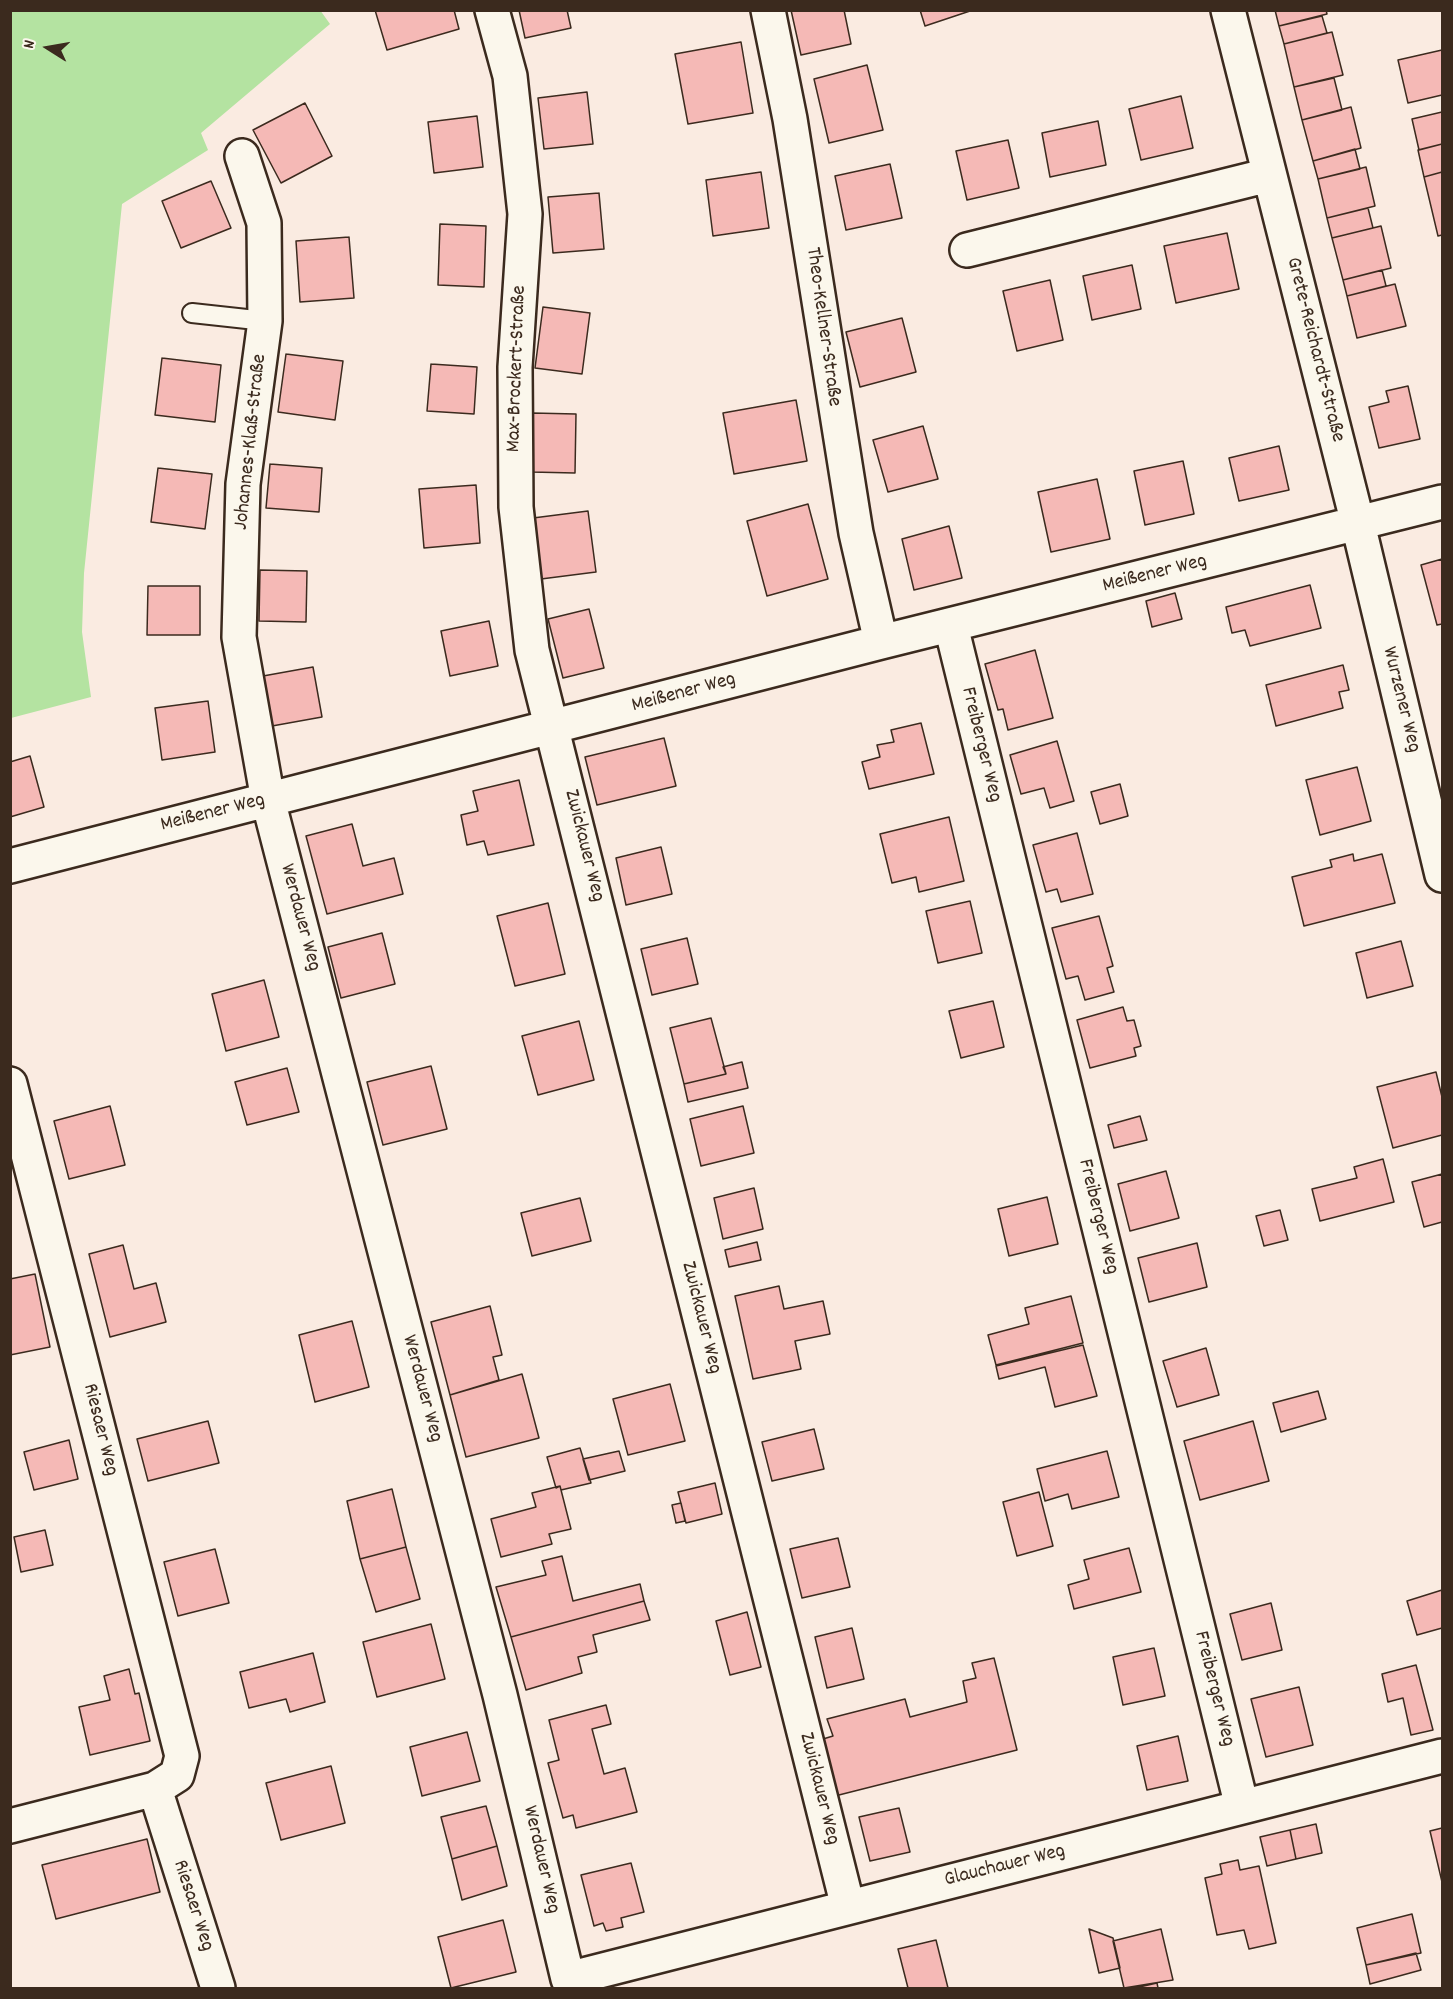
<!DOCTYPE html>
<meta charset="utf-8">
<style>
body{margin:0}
#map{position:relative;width:1453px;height:1999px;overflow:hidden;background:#faebe1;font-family:Dekko,sans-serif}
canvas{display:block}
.frame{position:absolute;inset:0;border:12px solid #3b2a1e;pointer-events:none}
.north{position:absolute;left:18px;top:18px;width:60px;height:60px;-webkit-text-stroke:4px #fbf7ec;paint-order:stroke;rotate:281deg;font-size:16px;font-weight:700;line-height:24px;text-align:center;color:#3b2a1e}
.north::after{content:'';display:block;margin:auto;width:21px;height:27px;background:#3b2a1e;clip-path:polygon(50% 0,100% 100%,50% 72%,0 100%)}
</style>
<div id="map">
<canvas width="1453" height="1999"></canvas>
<div class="frame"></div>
<div class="north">N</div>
</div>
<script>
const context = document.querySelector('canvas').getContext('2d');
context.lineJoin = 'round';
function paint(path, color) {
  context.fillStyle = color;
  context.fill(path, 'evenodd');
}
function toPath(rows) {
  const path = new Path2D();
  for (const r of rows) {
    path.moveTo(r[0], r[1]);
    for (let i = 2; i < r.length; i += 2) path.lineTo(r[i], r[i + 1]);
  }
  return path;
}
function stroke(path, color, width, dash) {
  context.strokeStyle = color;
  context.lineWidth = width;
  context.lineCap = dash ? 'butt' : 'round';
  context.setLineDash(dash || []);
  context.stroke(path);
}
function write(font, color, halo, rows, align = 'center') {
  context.font = font + ' Dekko,sans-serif';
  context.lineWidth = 4.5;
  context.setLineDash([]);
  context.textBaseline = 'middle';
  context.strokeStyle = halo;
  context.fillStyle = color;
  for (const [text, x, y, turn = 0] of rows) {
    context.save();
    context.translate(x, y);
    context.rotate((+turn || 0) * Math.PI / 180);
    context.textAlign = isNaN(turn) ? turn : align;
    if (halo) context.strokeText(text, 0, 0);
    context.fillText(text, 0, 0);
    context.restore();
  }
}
paint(toPath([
 [11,10,320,10,330,24,201,133,208,150,122,204,84,573,82,632,91,697,11,718]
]), '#b4e3a1');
const building = toPath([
 [375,10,454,10,459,29,387,50,375,10],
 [519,10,567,10,571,28,525,38,519,10],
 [791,10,844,10,851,44,801,55,791,10],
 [920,10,973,10,925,26,920,10],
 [1275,10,1326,10,1327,14,1279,26,1275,10],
 [1322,16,1327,33,1284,44,1279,26,1322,16],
 [1332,32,1343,75,1294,87,1284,44,1332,32],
 [741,42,753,113,688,124,675,54,741,42],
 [1442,50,1442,95,1408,103,1398,60,1442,50],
 [867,65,883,130,829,143,814,79,867,65],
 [1334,78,1342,110,1302,120,1294,87,1334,78],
 [587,92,593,144,544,149,538,98,587,92],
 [1181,96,1193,148,1141,160,1129,109,1181,96],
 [305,103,332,156,281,183,253,130,305,103],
 [1351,107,1361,148,1313,161,1302,120,1351,107],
 [1442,112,1442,144,1419,150,1412,119,1442,112],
 [477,116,483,167,434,173,428,122,477,116],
 [1098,121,1106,165,1050,177,1042,133,1098,121],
 [1008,140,1019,188,967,200,956,151,1008,140],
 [1442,144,1442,172,1424,177,1418,150,1442,144],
 [1355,149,1360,169,1318,179,1313,161,1355,149],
 [890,164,902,218,846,230,835,176,890,164],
 [1366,167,1375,206,1327,218,1318,179,1366,167],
 [761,172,769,228,713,236,706,180,761,172],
 [1442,172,1442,235,1438,236,1424,177,1442,172],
 [211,181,231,228,181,248,162,201,211,181],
 [599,193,604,249,553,253,548,197,599,193],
 [1368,208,1373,228,1332,238,1327,218,1368,208],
 [440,224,486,226,484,287,438,285,440,224],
 [1381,226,1391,268,1343,280,1332,238,1381,226],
 [1227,233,1239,289,1176,303,1164,246,1227,233],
 [349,237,354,298,300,302,296,241,349,237],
 [1132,265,1141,309,1092,320,1083,276,1132,265],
 [1382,270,1386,286,1347,296,1343,280,1382,270],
 [1050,280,1063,340,1017,351,1003,291,1050,280],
 [1395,284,1406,326,1357,338,1347,296,1395,284],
 [543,307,590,313,582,374,535,368,543,307],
 [902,318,916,372,860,387,846,332,902,318],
 [286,354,343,361,335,420,278,412,286,354],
 [162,358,221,365,215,422,155,415,162,358],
 [431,364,477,367,474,414,427,411,431,364],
 [1408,386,1420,439,1379,448,1369,407,1389,402,1386,391,1408,386],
 [796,400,807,461,734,474,723,413,796,400],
 [532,413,576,414,575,473,531,472,532,413],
 [923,426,938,479,888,492,873,440,923,426],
 [1279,446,1289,490,1239,501,1229,458,1279,446],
 [1183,461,1194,514,1145,525,1134,471,1183,461],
 [270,464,322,468,319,512,266,508,270,464],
 [158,468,212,474,205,529,151,522,158,468],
 [1097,479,1110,539,1051,552,1038,492,1097,479],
 [476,485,480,543,424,548,419,489,476,485],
 [808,504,828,579,767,596,747,521,808,504],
 [588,511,596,572,541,579,533,518,588,511],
 [949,526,962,578,914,590,902,539,949,526],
 [1442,559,1442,624,1437,625,1421,565,1442,559],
 [260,570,307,571,306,622,259,621,260,570],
 [1310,585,1321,628,1250,646,1245,630,1232,633,1226,607,1310,585],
 [148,586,200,586,200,635,147,635,148,586],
 [1175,593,1182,619,1152,627,1146,601,1175,593],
 [589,609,604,668,563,678,548,619,589,609],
 [489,621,498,666,450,676,441,631,489,621],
 [1035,650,1053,718,1008,730,1003,709,998,710,985,664,1035,650],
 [1343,665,1349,690,1339,692,1343,708,1276,726,1266,685,1343,665],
 [313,667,322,717,272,726,263,676,313,667],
 [208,701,215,752,162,760,155,708,208,701],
 [921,723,934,774,869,789,862,762,880,757,877,745,894,742,891,730,921,723],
 [664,738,676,786,597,805,585,757,664,738],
 [1057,741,1074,801,1050,808,1044,788,1021,794,1010,755,1057,741],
 [30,756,44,807,10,817,10,762,30,756],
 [1357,767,1371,821,1320,835,1306,780,1357,767],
 [519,780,534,845,488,855,484,841,467,845,461,815,478,811,473,791,519,780],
 [1120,784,1128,816,1100,824,1091,792,1120,784],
 [949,817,964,881,919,892,916,877,892,883,880,834,949,817],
 [352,824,363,866,394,858,403,894,327,914,306,836,352,824],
 [1077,833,1093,894,1061,902,1057,889,1046,892,1033,845,1077,833],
 [661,847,672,894,626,905,616,858,661,847],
 [1353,854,1354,861,1382,854,1395,903,1304,926,1292,877,1332,867,1330,860,1353,854],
 [970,901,982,953,938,963,926,911,970,901],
 [548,903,565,974,515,986,497,916,548,903],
 [1099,916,1113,966,1107,968,1114,992,1085,1000,1078,976,1066,979,1052,928,1099,916],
 [382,933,395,984,341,998,328,947,382,933],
 [687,938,698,984,652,995,641,949,687,938],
 [1401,941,1413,986,1367,998,1356,953,1401,941],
 [264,980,279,1037,226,1051,212,994,264,980],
 [993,1001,1004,1047,961,1058,949,1011,993,1001],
 [1123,1007,1127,1021,1134,1020,1141,1046,1134,1048,1136,1056,1090,1068,1077,1020,1123,1007],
 [711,1018,726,1074,684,1084,670,1028,711,1018],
 [579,1021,594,1080,538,1095,522,1036,579,1021],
 [742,1062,748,1088,688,1102,684,1084,726,1074,723,1067,742,1062],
 [431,1066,447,1129,383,1145,367,1082,431,1066],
 [287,1068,299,1112,247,1125,235,1082,287,1068],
 [1436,1072,1442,1097,1442,1135,1393,1148,1377,1087,1436,1072],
 [110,1106,125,1165,69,1179,54,1121,110,1106],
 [743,1106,754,1153,701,1166,690,1119,743,1106],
 [1140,1116,1147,1140,1114,1148,1108,1125,1140,1116],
 [1383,1159,1394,1202,1320,1221,1312,1189,1357,1178,1354,1167,1383,1159],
 [1166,1171,1179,1218,1130,1231,1118,1184,1166,1171],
 [1442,1174,1442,1222,1424,1227,1412,1182,1442,1174],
 [754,1188,763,1229,723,1239,714,1198,754,1188],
 [1047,1197,1058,1244,1009,1256,998,1209,1047,1197],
 [580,1198,591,1241,532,1256,521,1213,580,1198],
 [1280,1210,1288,1240,1264,1246,1256,1216,1280,1210],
 [757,1242,761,1260,729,1267,725,1250,757,1242],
 [1197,1243,1207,1287,1149,1302,1138,1258,1197,1243],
 [123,1245,134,1289,156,1283,166,1322,110,1337,89,1254,123,1245],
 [35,1274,50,1347,10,1355,10,1279,35,1274],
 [779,1286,784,1309,823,1301,830,1334,795,1341,801,1369,753,1379,735,1296,779,1286],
 [1071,1296,1083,1343,996,1365,988,1335,1029,1324,1025,1308,1071,1296],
 [490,1306,502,1355,493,1357,499,1380,450,1395,431,1322,490,1306],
 [352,1321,369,1387,315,1402,299,1335,352,1321],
 [1083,1345,1097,1396,1055,1407,1045,1367,999,1379,996,1366,1083,1345],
 [1206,1348,1219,1395,1177,1407,1163,1361,1206,1348],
 [522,1374,539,1438,466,1457,450,1395,522,1374],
 [670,1384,685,1441,628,1455,613,1399,670,1384],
 [1318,1391,1326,1419,1281,1432,1273,1403,1318,1391],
 [208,1421,219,1463,148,1481,137,1439,208,1421],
 [1253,1421,1269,1481,1200,1500,1184,1441,1253,1421],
 [814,1429,824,1469,772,1481,762,1442,814,1429],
 [69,1440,78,1479,34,1490,24,1452,69,1440],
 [580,1448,591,1483,561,1490,560,1486,556,1488,547,1457,580,1448],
 [619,1451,625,1471,589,1480,583,1459,619,1451],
 [1107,1451,1119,1497,1072,1509,1068,1494,1045,1501,1037,1469,1107,1451],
 [715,1483,722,1514,686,1523,678,1492,715,1483],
 [560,1486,571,1529,549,1534,552,1544,501,1557,491,1519,536,1507,532,1493,560,1486],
 [392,1489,406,1547,360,1559,347,1501,392,1489],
 [1039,1492,1053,1546,1017,1556,1003,1502,1039,1492],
 [681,1503,685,1521,676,1523,672,1505,681,1503],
 [45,1530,53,1565,21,1572,14,1537,45,1530],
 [838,1538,850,1587,802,1598,790,1549,838,1538],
 [406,1547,420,1599,376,1612,360,1559,406,1547],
 [1129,1548,1141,1592,1074,1609,1068,1585,1089,1579,1084,1560,1129,1548],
 [215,1549,229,1603,178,1616,164,1562,215,1549],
 [562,1556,573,1601,640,1584,644,1601,511,1637,496,1587,546,1575,542,1561,562,1556],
 [1442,1590,1442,1628,1417,1635,1407,1601,1442,1590],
 [644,1601,650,1620,593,1635,597,1652,578,1657,582,1673,526,1690,511,1637,644,1601],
 [1271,1603,1282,1650,1242,1660,1230,1614,1271,1603],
 [747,1612,761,1667,730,1675,716,1621,747,1612],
 [431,1624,445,1679,377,1697,363,1642,431,1624],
 [852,1628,864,1679,827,1688,815,1637,852,1628],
 [1154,1648,1165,1696,1123,1705,1113,1657,1154,1648],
 [313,1653,325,1702,290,1712,286,1699,249,1708,240,1672,313,1653],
 [994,1658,1017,1750,827,1798,831,1772,823,1739,833,1736,827,1719,905,1699,910,1717,967,1702,963,1681,976,1678,972,1663,994,1658],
 [1416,1665,1433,1730,1411,1735,1403,1698,1388,1702,1382,1674,1416,1665],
 [129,1669,135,1694,139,1693,150,1741,90,1755,79,1707,110,1700,104,1676,129,1669],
 [1299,1687,1313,1745,1266,1757,1251,1699,1299,1687],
 [606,1705,611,1724,592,1729,604,1774,625,1768,637,1812,576,1828,573,1815,563,1818,548,1763,559,1760,549,1720,606,1705],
 [467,1732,480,1781,422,1796,410,1747,467,1732],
 [1178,1736,1188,1781,1147,1790,1137,1746,1178,1736],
 [331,1766,345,1823,281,1840,266,1783,331,1766],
 [486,1806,497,1846,452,1859,441,1817,486,1806],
 [899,1808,910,1852,870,1861,859,1817,899,1808],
 [1316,1824,1322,1853,1296,1859,1290,1830,1316,1824],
 [1442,1828,1442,1882,1430,1831,1442,1828],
 [1290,1830,1296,1859,1267,1866,1260,1837,1290,1830],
 [147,1839,160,1892,56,1919,42,1865,147,1839],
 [497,1846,507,1886,462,1900,452,1859,497,1846],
 [1238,1860,1240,1870,1259,1866,1276,1943,1249,1949,1244,1930,1217,1935,1205,1878,1222,1874,1220,1864,1238,1860],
 [631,1863,644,1912,621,1918,623,1927,606,1931,603,1923,594,1926,581,1875,631,1863],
 [1412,1914,1421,1953,1366,1965,1357,1928,1412,1914],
 [503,1920,516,1972,451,1988,438,1937,503,1920],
 [1089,1929,1113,1938,1120,1968,1099,1973,1089,1929],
 [1161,1929,1173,1980,1124,1988,1113,1941,1161,1929],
 [936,1940,948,1988,908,1988,898,1949,936,1940],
 [1416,1953,1421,1970,1370,1984,1366,1965,1416,1953],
 [1157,1983,1158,1988,1135,1988,1157,1983]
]);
paint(building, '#f5b9b6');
stroke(building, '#3b2a1e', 1.5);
const lane = toPath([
 [192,313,265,321]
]);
const street = toPath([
 [492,10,510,76,525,214,515,367,516,507,532,650,848,1907],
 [768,10,790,119,856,533,881,642],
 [1228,10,1358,524,1442,875],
 [242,156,264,223,265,321,243,484,239,637,268,800,500,1695,568,1979,1442,1756],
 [967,250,1269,175],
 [951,626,1242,1807],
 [10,866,881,642,1442,502],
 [10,1084,182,1756,177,1775,155,1789,10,1826],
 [155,1789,218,1988]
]);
stroke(lane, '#3b2a1e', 22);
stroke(street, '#3b2a1e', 38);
stroke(lane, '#fbf7ec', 18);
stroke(street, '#fbf7ec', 33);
write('21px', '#3b2a1e', '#fbf7ec', [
 ["Theo-Kellner-Straße",822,327,82],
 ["Grete-Reichardt-Straße",1314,350,76],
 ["Max-Brockert-Straße",518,369,-88],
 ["Johannes-Klaß-Straße",252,442,-84],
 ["Meißener Weg",1155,575,-14],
 ["Meißener Weg",684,694,-15],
 ["Wurzener Weg",1400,700,76],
 ["Freiberger Weg",980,745,76],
 ["Meißener Weg",213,814,-14],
 ["Zwickauer Weg",583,846,76],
 ["Werdauer Weg",299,918,75],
 ["Freiberger Weg",1097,1217,76],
 ["Zwickauer Weg",700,1318,76],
 ["Werdauer Weg",421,1389,75],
 ["Riesaer Weg",99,1430,76],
 ["Freiberger Weg",1213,1689,76],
 ["Zwickauer Weg",818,1789,76],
 ["Werdauer Weg",540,1860,77],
 ["Glauchauer Weg",1005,1867,-14],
 ["Riesaer Weg",192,1906,72]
]);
</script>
